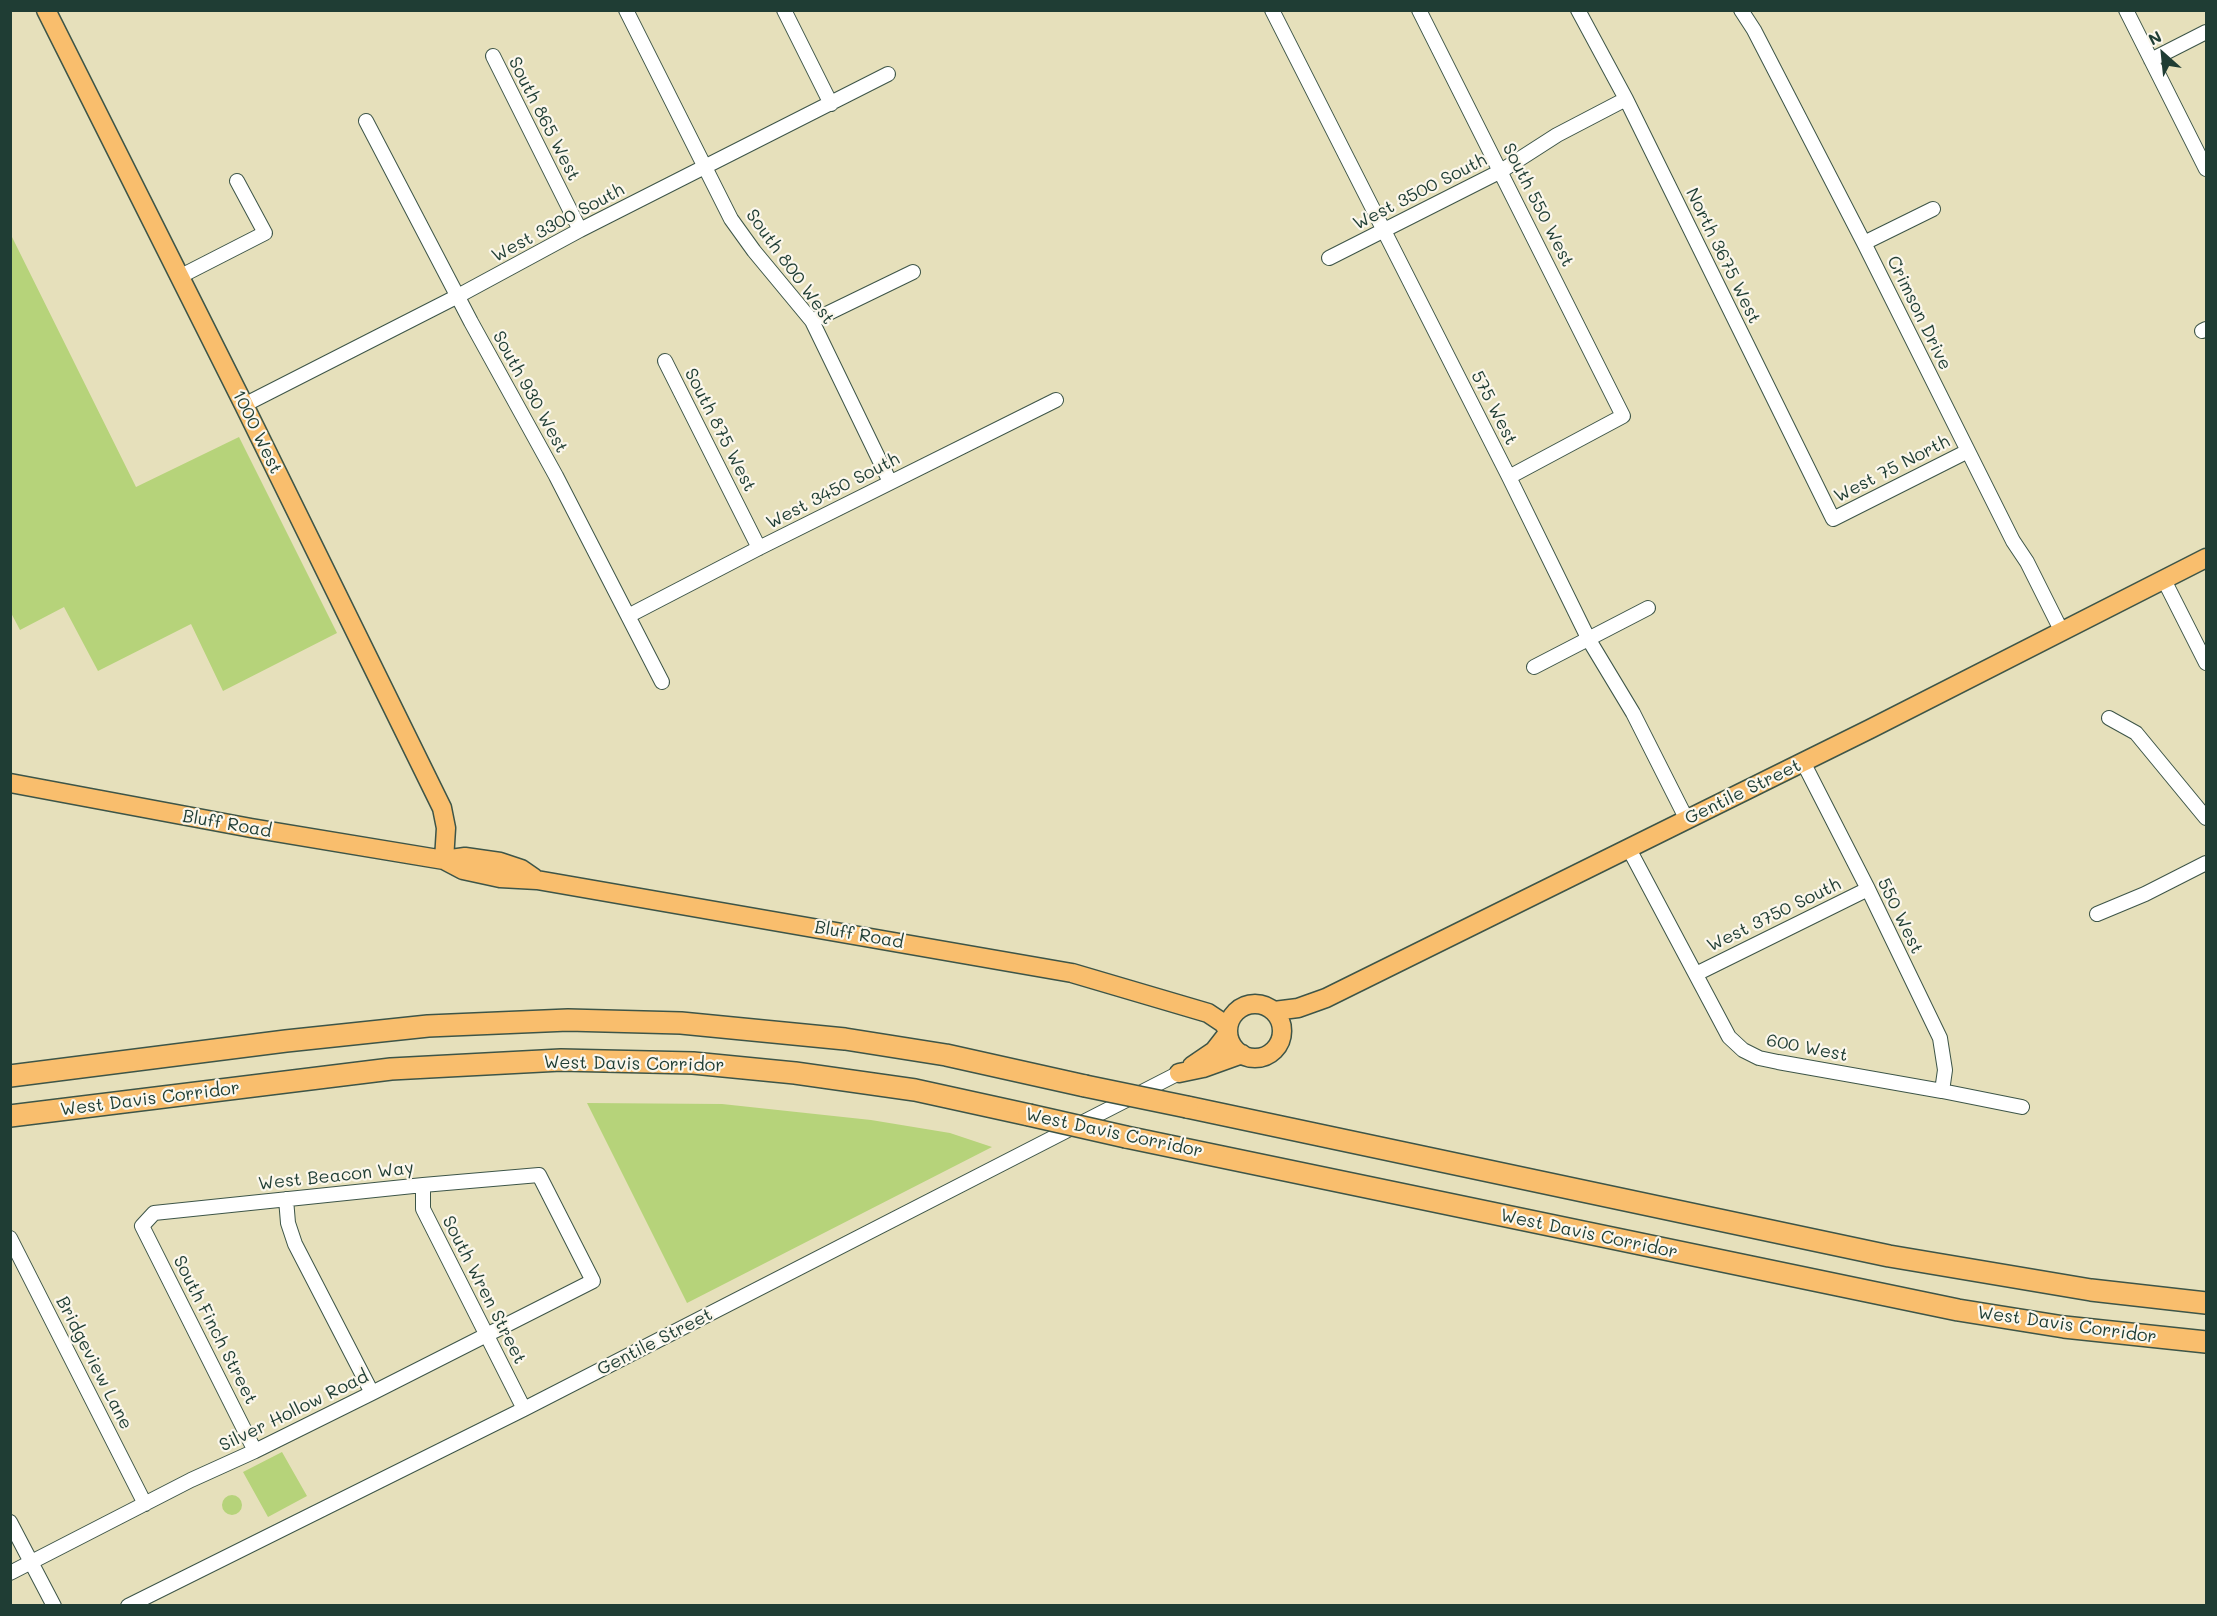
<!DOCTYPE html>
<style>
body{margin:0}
#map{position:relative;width:2217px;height:1616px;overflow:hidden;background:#e6e0bb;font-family:Mali,sans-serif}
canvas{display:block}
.frame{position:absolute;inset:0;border:12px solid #1f3d34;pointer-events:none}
.north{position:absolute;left:2133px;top:24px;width:60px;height:60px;-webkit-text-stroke:4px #fbf7ec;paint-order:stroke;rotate:333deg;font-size:16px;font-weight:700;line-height:24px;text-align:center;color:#1f3d34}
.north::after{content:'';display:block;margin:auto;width:21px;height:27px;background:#1f3d34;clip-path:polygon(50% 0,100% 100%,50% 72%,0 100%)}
</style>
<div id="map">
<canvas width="2217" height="1616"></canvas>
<div class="frame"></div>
<div class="north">N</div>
</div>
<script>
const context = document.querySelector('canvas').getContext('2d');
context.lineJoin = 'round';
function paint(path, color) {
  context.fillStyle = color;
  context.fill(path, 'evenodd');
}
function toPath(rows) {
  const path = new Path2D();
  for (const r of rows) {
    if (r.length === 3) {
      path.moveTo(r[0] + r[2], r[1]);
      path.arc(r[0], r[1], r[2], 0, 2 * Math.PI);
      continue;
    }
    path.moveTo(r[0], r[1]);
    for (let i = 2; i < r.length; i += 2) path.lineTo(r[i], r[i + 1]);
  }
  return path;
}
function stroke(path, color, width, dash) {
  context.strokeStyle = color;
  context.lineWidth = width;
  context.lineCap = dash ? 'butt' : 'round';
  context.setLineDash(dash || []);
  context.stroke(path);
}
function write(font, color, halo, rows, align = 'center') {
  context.font = font + ' Mali,sans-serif';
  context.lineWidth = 4.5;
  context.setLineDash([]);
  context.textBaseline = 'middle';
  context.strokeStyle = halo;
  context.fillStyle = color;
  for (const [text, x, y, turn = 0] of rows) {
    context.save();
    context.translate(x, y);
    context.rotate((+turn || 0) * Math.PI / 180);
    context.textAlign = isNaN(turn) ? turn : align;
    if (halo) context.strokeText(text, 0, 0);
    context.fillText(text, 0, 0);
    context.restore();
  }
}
paint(toPath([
 [11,235,136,487,239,437,337,633,223,691,191,624,98,671,64,607,20,630,10,611],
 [587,1103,722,1104,871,1120,950,1133,992,1147,687,1303],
 [282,1452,307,1496,268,1517,243,1472],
 [232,1505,10]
]), '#b6d37a');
const minor = toPath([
 [626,10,731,219,754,251,812,321,890,482],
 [784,10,831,104],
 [1272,10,1509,477,1589,640,1633,713,1687,820],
 [1419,10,1623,416,1509,477],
 [1578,10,1626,99,1833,519,1968,451],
 [1741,10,1754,30,1864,243,2013,541,2027,562,2062,632],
 [2126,10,2206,169],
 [493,56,580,230],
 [2151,60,2206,32],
 [366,121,471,322,556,476,662,682],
 [1864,243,1933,209],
 [1329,258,1501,171,1557,135,1626,99],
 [179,277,265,233,237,181],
 [812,321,913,272],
 [2202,331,2206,329],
 [665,361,759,548],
 [244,405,458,296,580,230,888,74],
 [2164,580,2206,663],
 [628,616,759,548,1056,400],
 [1534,667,1648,608],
 [2109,718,2136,733,2206,818],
 [1803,762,1868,889,1940,1038,1945,1070,1942,1091],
 [1629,849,1729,1037,1743,1050,1759,1058,1778,1062,1942,1091,2022,1107],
 [2097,914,2145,894,2206,863],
 [1696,974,1868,889],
 [423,1185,423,1209,524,1409],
 [286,1199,288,1223,295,1244,372,1393],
 [10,1238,145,1504],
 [10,1522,54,1606],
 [10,1573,191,1480,255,1451,372,1393,593,1281,539,1175,423,1185,154,1213,142,1226,255,1451],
 [128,1606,524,1409,1179,1073]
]);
const major = toPath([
 [46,10,244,405,442,808,446,828,444,860],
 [10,783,251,828,444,860,465,857,500,862,521,869,534,878],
 [444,860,463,870,500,878,537,880,1072,973,1208,1013,1223,1023,1228,1030],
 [1255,1031,27],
 [1274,1011,1298,1008,1326,998,1870,729,2206,558],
 [1192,1066,1214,1051,1228,1033],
 [1179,1073,1203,1068,1242,1054]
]);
const highway = toPath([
 [10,1076,286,1041,428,1026,568,1020,681,1023,845,1039,946,1055,1085,1086],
 [1187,1107,1889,1256,2091,1290,2206,1303],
 [10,1116,391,1069,561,1060,693,1063,795,1073,915,1090,1029,1115],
 [1126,1137,1958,1310,2064,1327,2206,1342]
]);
stroke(minor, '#3d5548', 16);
stroke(major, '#3d5548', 21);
stroke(highway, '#3d5548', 24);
stroke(minor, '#fff', 14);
stroke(major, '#f9be6d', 18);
stroke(highway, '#f9be6d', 21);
const highwayBridge = toPath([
 [1085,1086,1187,1107],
 [1029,1115,1126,1137]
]);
stroke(highwayBridge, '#3d5548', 24, []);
stroke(highwayBridge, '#f9be6d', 21);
write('18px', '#1f3d34', '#fbf7ec', [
 ["South 865 West",544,119,63],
 ["West 3500 South",1420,192,-27],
 ["South 550 West",1538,205,63],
 ["West 3300 South",558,223,-28],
 ["North 3675 West",1723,256,64],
 ["South 800 West",790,267,54],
 ["Crimson Drive",1919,313,64],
 ["South 930 West",530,392,61],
 ["575 West",1494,408,63],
 ["South 875 West",720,430,63],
 ["1000 West",257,432,64],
 ["West 75 North",1892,469,-27],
 ["West 3450 South",833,491,-27],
 ["Gentile Street",1743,792,-26],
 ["Bluff Road",227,824,10],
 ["West 3750 South",1774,915,-26],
 ["550 West",1900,916,64],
 ["Bluff Road",859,935,10],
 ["600 West",1807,1048,11],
 ["West Davis Corridor",634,1064,1],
 ["West Davis Corridor",150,1099,-7],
 ["West Davis Corridor",1114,1133,12],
 ["West Beacon Way",336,1176,-6],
 ["West Davis Corridor",1589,1234,12],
 ["South Wren Street",484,1290,63],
 ["West Davis Corridor",2067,1325,8],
 ["South Finch Street",215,1330,63],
 ["Gentile Street",655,1342,-27],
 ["Bridgeview Lane",94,1363,63],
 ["Silver Hollow Road",294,1411,-26]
]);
</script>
